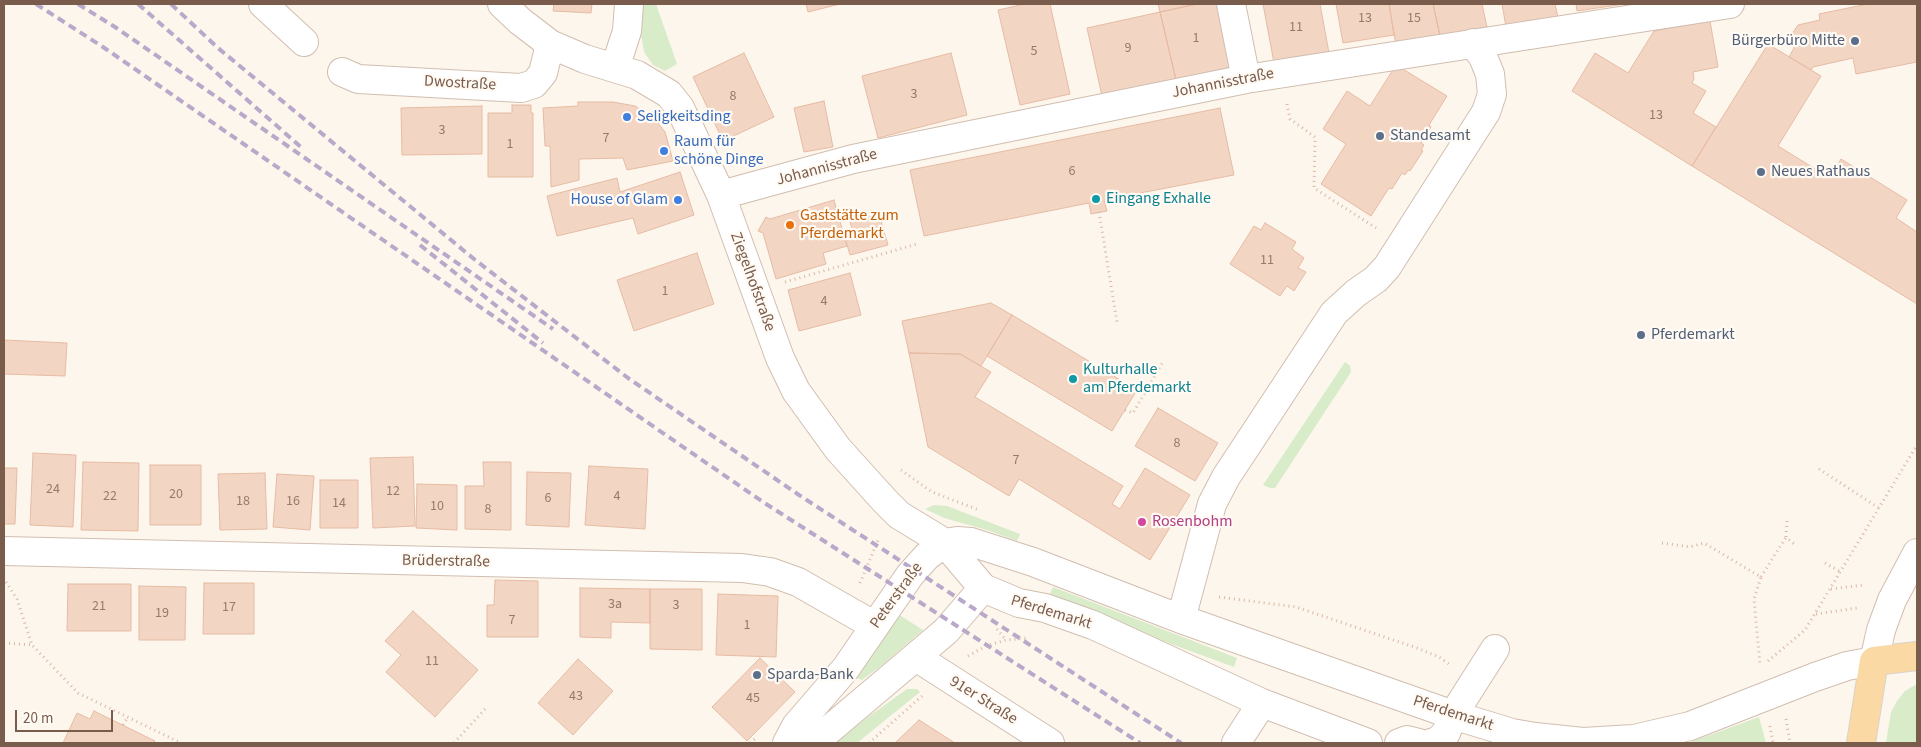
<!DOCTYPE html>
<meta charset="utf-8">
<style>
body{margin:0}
#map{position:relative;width:1921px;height:747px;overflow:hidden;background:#fdf6ec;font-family:"Source Sans 3",sans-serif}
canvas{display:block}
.frame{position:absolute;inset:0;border:5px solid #7a5c4d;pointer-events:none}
.scale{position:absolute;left:15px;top:710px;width:98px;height:22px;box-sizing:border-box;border:2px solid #7a5c4d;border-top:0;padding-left:6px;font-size:15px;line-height:18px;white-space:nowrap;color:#7a5c4d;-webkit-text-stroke:4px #fffaf3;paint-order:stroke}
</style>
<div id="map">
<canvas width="1921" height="747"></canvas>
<div class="frame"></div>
<div class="scale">20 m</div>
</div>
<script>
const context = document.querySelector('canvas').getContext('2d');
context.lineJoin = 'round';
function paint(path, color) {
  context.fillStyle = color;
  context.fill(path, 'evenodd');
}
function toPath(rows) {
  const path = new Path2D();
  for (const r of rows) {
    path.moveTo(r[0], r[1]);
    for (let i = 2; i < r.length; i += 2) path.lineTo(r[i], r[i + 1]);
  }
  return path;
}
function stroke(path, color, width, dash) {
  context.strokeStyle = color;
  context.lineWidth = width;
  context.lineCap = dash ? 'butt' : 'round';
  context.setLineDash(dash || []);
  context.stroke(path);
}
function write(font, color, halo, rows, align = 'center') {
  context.font = font + ' "Source Sans 3",sans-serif';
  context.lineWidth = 4.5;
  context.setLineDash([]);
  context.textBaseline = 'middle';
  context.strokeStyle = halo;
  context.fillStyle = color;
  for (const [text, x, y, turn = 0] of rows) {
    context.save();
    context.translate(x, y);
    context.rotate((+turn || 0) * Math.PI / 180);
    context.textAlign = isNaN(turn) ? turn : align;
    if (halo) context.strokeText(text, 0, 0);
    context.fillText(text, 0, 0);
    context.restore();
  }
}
paint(toPath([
 [641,4,656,4,677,64,665,71,653,65,644,52,641,34],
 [1345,362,1350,366,1351,372,1275,488,1270,488,1263,485],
 [934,505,947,506,1020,534,1017,541,987,530,944,518,925,509],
 [1053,587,1237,658,1234,667,1048,599],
 [898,614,923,630,882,665,862,680,859,679,856,677],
 [1917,684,1917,743,1886,743,1891,712,1897,701,1905,691],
 [907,689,917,689,920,692,857,743,836,743,868,717],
 [1759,717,1766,743,1687,743,1721,731]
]), '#d8ecc9');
const building = toPath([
 [554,4,592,4,591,13,553,11,554,4],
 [806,4,840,4,808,12,806,4],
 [1025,4,1050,4,1070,94,1020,105,998,10,1025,4],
 [1158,4,1197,4,1160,12,1158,4],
 [1197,4,1217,4,1231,67,1176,80,1160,12,1197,4],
 [1263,4,1320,4,1329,53,1274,63,1263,4],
 [1336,4,1389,4,1394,35,1343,43,1336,4],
 [1389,4,1433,4,1440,36,1396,45,1389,4],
 [1433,4,1482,4,1487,27,1440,36,1433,4],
 [1502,4,1555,4,1558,18,1506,27,1502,4],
 [1576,4,1624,4,1577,11,1576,4],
 [1868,4,1917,4,1917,62,1856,74,1853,58,1813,67,1811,70,1789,57,1794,48,1792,34,1798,25,1820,20,1819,14,1868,4],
 [1160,12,1176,80,1102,96,1087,28,1160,12],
 [1710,21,1718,67,1693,72,1694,79,1692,83,1706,91,1693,113,1716,127,1692,166,1572,91,1595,53,1628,73,1654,31,1710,21],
 [1768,44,1821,76,1778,146,1830,178,1841,159,1907,200,1896,218,1917,232,1917,304,1692,166,1768,44],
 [744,53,774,117,723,141,693,77,744,53],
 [951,53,967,115,878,138,862,76,951,53],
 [1396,65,1447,96,1429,125,1431,127,1421,143,1424,145,1421,150,1423,151,1410,171,1408,170,1405,175,1402,173,1392,189,1389,188,1371,216,1321,184,1346,144,1323,129,1347,91,1370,106,1396,65],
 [824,101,833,147,804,152,794,108,824,101],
 [578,102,613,102,635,106,654,118,665,132,673,161,627,170,623,158,579,159,579,180,551,187,550,146,545,146,543,108,578,106,578,102],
 [512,105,531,105,531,113,533,113,533,177,488,177,488,113,512,113,512,105],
 [482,106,482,154,402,155,401,108,482,106],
 [1220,108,1234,175,1104,200,1107,211,1091,214,1089,203,924,236,910,170,1220,108],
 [680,172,694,215,638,234,633,218,557,236,547,196,617,178,620,192,680,172],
 [834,200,847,246,823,253,826,264,776,279,763,233,758,231,766,217,770,219,834,200],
 [879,214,888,245,850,255,845,238,854,235,850,222,879,214],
 [1265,223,1296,242,1292,249,1304,258,1298,268,1306,272,1294,291,1287,286,1280,296,1230,264,1254,226,1261,230,1265,223],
 [697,253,714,304,634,331,617,280,697,253],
 [850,273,861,315,799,331,788,290,850,273],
 [991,303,1012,315,981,366,960,354,909,353,902,321,991,303],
 [1012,315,1137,390,1112,431,987,356,1012,315],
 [4,340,67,343,65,376,4,374,4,340],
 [909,353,960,354,991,372,975,397,1123,486,1112,504,1120,509,1145,468,1190,495,1150,560,1019,479,1009,496,928,447,909,353],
 [1158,408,1218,443,1195,481,1135,446,1158,408],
 [33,453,76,455,73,527,30,525,33,453],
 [413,457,415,526,373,528,370,458,413,457],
 [83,462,139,463,138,531,81,530,83,462],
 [483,462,511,462,511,530,465,529,465,486,484,486,483,462],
 [150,465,201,465,201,525,150,525,150,465],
 [589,466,648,469,645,529,585,525,589,466],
 [4,468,17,468,15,524,4,524,4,468],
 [527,472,571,473,569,527,526,525,527,472],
 [265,473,267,529,220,530,218,474,265,473],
 [277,474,314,476,310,530,273,527,277,474],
 [320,480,358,480,358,528,320,528,320,480],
 [417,484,457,485,457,530,416,528,417,484],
 [495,580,538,581,538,637,487,637,487,605,494,605,495,580],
 [204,583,254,583,254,634,203,634,204,583],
 [68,584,131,584,131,631,67,631,68,584],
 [139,586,186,587,185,640,139,640,139,586],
 [580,588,650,589,650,623,611,622,611,638,580,637,580,588],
 [650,589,702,589,702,650,650,649,650,589],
 [718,594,778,596,776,657,716,655,718,594],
 [413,611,478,670,435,717,386,672,401,655,385,641,413,611],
 [760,658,795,692,747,741,712,707,760,658],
 [578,659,613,691,573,735,538,703,578,659],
 [94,711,155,741,153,743,63,743,77,713,90,719,94,711],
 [919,720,955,743,895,743,919,720]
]);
paint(building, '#f3d5c3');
stroke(building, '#e6bba3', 1);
const minor = toPath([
 [263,4,304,42],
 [502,4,520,21,550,44,585,59,637,75,669,94,680,108,721,195,780,358,796,391,838,449,885,501,899,515,945,543,983,588,1019,603,1045,608,1093,625,1262,703,1368,743],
 [1231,4,1246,79],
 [615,68,627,31,629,4],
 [342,72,358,79,521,88,534,84,543,73,550,44],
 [721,195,853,159,1246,79,1730,4],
 [4,551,742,568,770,572,798,582,875,626],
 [1181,619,1212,504,1226,477,1334,313,1356,293,1376,279,1387,267,1486,112,1492,94,1490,74,1483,57,1473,43],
 [916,657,1050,743],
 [787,743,796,726,846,668,910,575,927,556,945,543,957,541,971,542,1033,562,1181,619,1453,715,1512,733,1535,737,1583,742,1634,739,1690,726,1815,677,1847,666,1874,661,1881,630,1892,600,1917,553],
 [811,743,817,740,946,631,983,588],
 [1236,743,1262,703],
 [1399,743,1407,740,1419,743],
 [1431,743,1438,741,1446,733,1453,715,1495,649]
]);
const major = toPath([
 [1861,743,1874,661,1917,656]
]);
stroke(minor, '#d1beb0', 30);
stroke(major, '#dad1cd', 30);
stroke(toPath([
 [1287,104,1290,119,1315,137,1314,188,1376,228],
 [1099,212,1117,322],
 [785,282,917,244],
 [1125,410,1133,413,1164,360],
 [1819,469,1879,508],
 [901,470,932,492,979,510],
 [1787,521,1786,537,1794,544],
 [1662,543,1690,547,1704,543,1761,577,1754,599,1760,665],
 [1825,563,1841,572],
 [1761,577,1786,537],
 [6,582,17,599,32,645,78,693,181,743],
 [860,583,879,538],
 [1831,589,1863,585],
 [1219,597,1296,607,1417,648,1439,657,1449,664],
 [1816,614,1857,608],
 [997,629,1006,640],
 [4,643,32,645],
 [968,656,986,646,1006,640,1029,638],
 [1768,661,1805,630,1917,445],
 [1786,719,1790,743],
 [123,725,128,717],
 [1770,726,1773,743],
 [454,743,487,707],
 [750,743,757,737],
 [869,743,922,696]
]), '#d9b8a5', 3, [1, 4]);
stroke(minor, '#fff', 28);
stroke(major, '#fbd9a5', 28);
stroke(toPath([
 [36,4,103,47,763,502,1140,743],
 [78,4,115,27,553,329],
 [138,4,302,148],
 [171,4,218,48,474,259,628,378,799,495,1181,743],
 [420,245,543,343]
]), '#b9a8c9', 4, [8, 5]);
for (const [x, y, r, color] of [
 [1855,41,5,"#5c6f8a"],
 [627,117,5,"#3f7fe0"],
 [1380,136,5,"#5c6f8a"],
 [664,151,5,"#3f7fe0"],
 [1761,172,5,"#5c6f8a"],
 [1096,199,5,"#0f9aa8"],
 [678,200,5,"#3f7fe0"],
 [790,225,5,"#e8710a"],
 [1641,335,5,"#5c6f8a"],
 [1073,379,5,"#0f9aa8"],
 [1142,522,5,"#d1479c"],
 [757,675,5,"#5c6f8a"]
]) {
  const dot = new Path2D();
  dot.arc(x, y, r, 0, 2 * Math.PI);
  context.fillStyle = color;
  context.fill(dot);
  stroke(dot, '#fffaf3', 2);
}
write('14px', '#987a6a', null, [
 ["13",1365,19],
 ["15",1414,19],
 ["11",1296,28],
 ["1",1196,39],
 ["9",1128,49],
 ["5",1034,52],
 ["3",914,95],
 ["8",733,97],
 ["13",1656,116],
 ["3",442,131],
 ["7",606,139],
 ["1",510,145],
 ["6",1072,172],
 ["11",1267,261],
 ["1",665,292],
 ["4",824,302],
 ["8",1177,444],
 ["7",1016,461],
 ["24",53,490],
 ["12",393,492],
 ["20",176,495],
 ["22",110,497],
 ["4",617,497],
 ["6",548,499],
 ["18",243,502],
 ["16",293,502],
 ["14",339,504],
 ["10",437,507],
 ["8",488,510],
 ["3a",615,605],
 ["3",676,606],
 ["21",99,607],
 ["17",229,608],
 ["19",162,614],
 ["7",512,621],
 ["1",747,626],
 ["11",432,662],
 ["43",576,697],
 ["45",753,699]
]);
write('16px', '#4e5e75', '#fffaf3', [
 ["Bürgerbüro Mitte",1845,41,"right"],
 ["Standesamt",1390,136],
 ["Neues Rathaus",1771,172],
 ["Pferdemarkt",1651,335],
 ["Sparda-Bank",767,675]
], 'left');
write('16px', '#7a5c4d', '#fffaf3', [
 ["Dwostraße",460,84,3],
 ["Johannisstraße",1223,84,-11],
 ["Johannisstraße",827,168,-15],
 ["Ziegelhofstraße",752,282,70],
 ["Brüderstraße",446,562,1],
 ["Peterstraße",897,596,-54],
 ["Pferdemarkt",1051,613,17],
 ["91er Straße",983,701,32],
 ["Pferdemarkt",1453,714,18]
]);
write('16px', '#366cbe', '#fffaf3', [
 ["Seligkeitsding",637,117],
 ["Raum für",674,142],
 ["schöne Dinge",674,160],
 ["House of Glam",668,200,"right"]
], 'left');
write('16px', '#0d838f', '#fffaf3', [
 ["Eingang Exhalle",1106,199],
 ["Kulturhalle",1083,370],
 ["am Pferdemarkt",1083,388]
], 'left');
write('16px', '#c56008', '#fffaf3', [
 ["Gaststätte zum",800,216],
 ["Pferdemarkt",800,234]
], 'left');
write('16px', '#b23c85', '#fffaf3', [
 ["Rosenbohm",1152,522]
], 'left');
</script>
